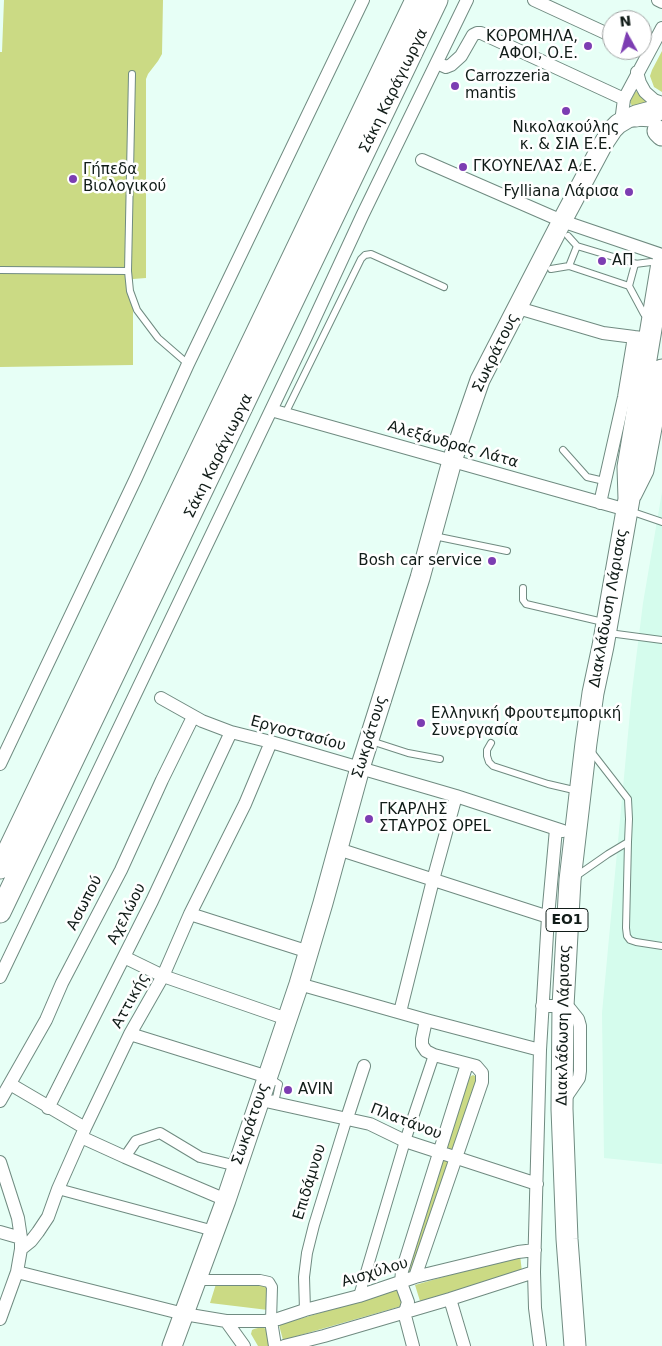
<!DOCTYPE html>
<meta charset="utf-8">
<style>
body{margin:0}
#map{position:relative;width:662px;height:1346px;overflow:hidden;background:#e7fff6;font-family:"DejaVu Sans",sans-serif}
canvas{display:block}
.north{position:absolute;left:602px;top:10px;width:50px;height:50px;box-sizing:border-box;background:#fff;border:1px solid #a0a4a3;border-radius:50%;rotate:353deg;font-size:14px;font-weight:700;line-height:20px;text-align:center;color:#111c18}
.north::after{content:'';display:block;margin:auto;width:18px;height:22px;background:#7c3db2;clip-path:polygon(50% 0,100% 100%,50% 72%,0 100%)}
</style>
<div id="map">
<canvas width="662" height="1346"></canvas>
<div class="north">N</div>
</div>
<script>
const context = document.querySelector('canvas').getContext('2d');
context.lineJoin = 'round';
function paint(path, color) {
  context.fillStyle = color;
  context.fill(path, 'evenodd');
}
function toPath(rows) {
  const path = new Path2D();
  for (const r of rows) {
    path.moveTo(r[0], r[1]);
    for (let i = 2; i < r.length; i += 2) path.lineTo(r[i], r[i + 1]);
  }
  return path;
}
function stroke(path, color, width, dash) {
  context.strokeStyle = color;
  context.lineWidth = width;
  context.lineCap = dash ? 'butt' : 'round';
  context.setLineDash(dash || []);
  context.stroke(path);
}
function write(font, color, halo, rows, align = 'center') {
  context.font = font + ' "DejaVu Sans",sans-serif';
  context.lineWidth = 5;
  context.setLineDash([]);
  context.textBaseline = 'middle';
  context.strokeStyle = halo;
  context.fillStyle = color;
  for (const [text, x, y, turn = 0] of rows) {
    context.save();
    context.translate(x, y);
    context.rotate((+turn || 0) * Math.PI / 180);
    context.textAlign = isNaN(turn) ? turn : align;
    if (halo) context.strokeText(text, 0, 0);
    context.fillText(text, 0, 0);
    context.restore();
  }
}
paint(toPath([
 [662,492,662,1164,604,1158,602,1013,632,691,643,603]
]), '#d5fced');
paint(toPath([
 [4,0,163,0,162,54,158,61,148,74,146,79,146,278,133,279,133,365,0,367,0,52,2,52],
 [662,51,662,92,654,87,650,76,652,70],
 [636,91,641,97,648,103,635,108,632,106,630,102,631,100],
 [473,1075,475,1076,477,1080,452,1151,447,1150,447,1147,469,1078,471,1076],
 [443,1159,448,1161,448,1163,411,1272,409,1272,407,1271],
 [520,1255,522,1272,420,1301,415,1285],
 [259,1283,267,1288,268,1310,210,1303,216,1284],
 [401,1289,405,1305,283,1340,279,1325],
 [262,1327,266,1329,272,1346,258,1346,251,1334,252,1330,254,1329]
]), '#cbda84');
const service = toPath([
 [132,74,128,271,130,291,137,310,158,338,188,364],
 [577,246,637,264],
 [569,266,629,286],
 [551,269,569,266,577,246,568,236],
 [0,270,128,271],
 [644,314,629,286,635,264,651,262],
 [285,414,361,259,365,255,371,254,444,287],
 [563,450,587,477,604,481],
 [630,511,662,522],
 [434,536,507,551],
 [523,588,523,600,526,604,603,622],
 [609,633,662,640],
 [371,741,408,753,440,759],
 [491,743,487,750,487,756,489,762,493,766,548,784,578,791],
 [628,842,626,928,627,936,630,940,636,942,662,946],
 [575,877,608,854,628,842,629,819,628,799,590,750],
 [270,1078,279,1084,276,1098,270,1099]
]);
const pedestrian = toPath([
 [125,1157,136,1141,160,1133,200,1157,237,1166],
 [58,1189,214,1231],
 [197,1280,260,1280,269,1282,272,1287,271,1321],
 [359,1296,405,1141,434,1055],
 [305,1310,304,1277,307,1253,314,1225,347,1118]
]);
const minor = toPath([
 [534,0,612,36],
 [658,0,662,2],
 [437,63,446,67,451,65,461,56,473,35,477,33,481,33,624,99],
 [637,72,640,83,645,92,654,100,662,103],
 [621,122,624,99,662,28],
 [422,160,562,221,662,255],
 [518,308,603,333,642,338],
 [271,410,627,510],
 [600,503,624,397,634,337],
 [161,698,202,721,231,732,271,742,456,796,563,831],
 [0,764,136,478,188,364,363,0],
 [338,849,567,923],
 [190,914,309,952],
 [124,957,163,976,287,1019],
 [0,977,306,337,363,214,467,0],
 [299,984,426,1020,540,1050],
 [542,1006,563,1006,570,1009,578,1019,580,1026,580,1071,579,1078,566,1097,564,1103],
 [400,1012,433,880,456,796],
 [130,1034,268,1077],
 [10,1084,85,1128],
 [261,1100,370,1124,405,1141,537,1184],
 [0,1101,46,1020,62,983,121,870,162,780,193,717],
 [48,1108,152,901,231,732],
 [347,1118,364,1066],
 [81,1137,125,1157,226,1200],
 [0,1162,18,1218,21,1238,21,1249],
 [0,1232,21,1238],
 [17,1272,184,1314,226,1321,265,1321,278,1319,305,1310,359,1296,415,1277,518,1252,535,1250],
 [415,1277,482,1082,482,1073,476,1066,434,1055,426,1051,422,1045,422,1039,426,1020],
 [450,1299,464,1346],
 [0,1319,17,1272,21,1249,31,1241,38,1232,48,1217,58,1189,85,1128,130,1034,163,976,190,914,245,804,271,742],
 [226,1321,244,1346],
 [271,1321,275,1346],
 [284,1346,324,1336,450,1299,534,1272],
 [413,1346,404,1312,406,1309,408,1302,401,1283,402,1271,467,1064],
 [540,1346,535,1308,534,1272,540,1050,548,917,556,829]
]);
const secondary = toPath([
 [172,1346,226,1200,299,984,323,903,360,768,420,578,452,461,480,380,562,221,603,144,613,129,618,124,628,118,636,116,652,117]
]);
const primary = toPath([
 [636,116,662,109],
 [658,131,662,135],
 [631,494,643,470,662,370],
 [0,868,416,0],
 [0,912,437,0],
 [575,1346,567,1239,562,1109,563,1006,570,880,586,743,593,693,603,646,629,499,628,467,662,263]
]);
stroke(service, '#708b81', 8);
stroke(pedestrian, '#708b81', 12);
stroke(minor, '#708b81', 14);
stroke(secondary, '#708b81', 21);
stroke(primary, '#708b81', 23);
stroke(service, '#fff', 6);
stroke(pedestrian, '#fff', 10);
stroke(minor, '#fff', 12);
stroke(secondary, '#fff', 19);
stroke(primary, '#fff', 21);
for (const [x, y, r, color] of [
 [588,46,5,"#7c3db2"],
 [455,86,5,"#7c3db2"],
 [566,111,5,"#7c3db2"],
 [463,167,5,"#7c3db2"],
 [73,179,5,"#7c3db2"],
 [629,192,5,"#7c3db2"],
 [602,261,5,"#7c3db2"],
 [492,561,5,"#7c3db2"],
 [421,723,5,"#7c3db2"],
 [369,819,5,"#7c3db2"],
 [288,1090,5,"#7c3db2"]
]) {
  const dot = new Path2D();
  dot.arc(x, y, r, 0, 2 * Math.PI);
  context.fillStyle = color;
  context.fill(dot);
  stroke(dot, '#fff', 2);
}
for (const [x, y, w] of [
 [567,920,42]
]) {
  const box = new Path2D();
  box.roundRect(x - w / 2, y - 11.5, w, 23, 4);
  context.fillStyle = '#fff';
  context.fill(box);
  stroke(box, '#111c18', 1);
}
write('bold 14px', '#111c18', null, [
 ["ΕΟ1",567,920]
]);
write('15px', '#111c18', '#fff', [
 ["ΚΟΡΟΜΗΛΑ,",578,37,"right"],
 ["ΑΦΟΙ, Ο.Ε.",578,54,"right"],
 ["Carrozzeria",465,77],
 ["mantis",465,94],
 ["Νικολακούλης",566,128,"center"],
 ["κ. & ΣΙΑ Ε.Ε.",566,145,"center"],
 ["ΓΚΟΥΝΕΛΑΣ Α.Ε.",473,167],
 ["Γήπεδα",83,170],
 ["Βιολογικού",83,187],
 ["Fylliana Λάρισα",619,192,"right"],
 ["ΑΠ",612,261],
 ["Bosh car service",482,561,"right"],
 ["Ελληνική Φρουτεμπορική",431,714],
 ["Συνεργασία",431,731],
 ["ΓΚΑΡΛΗΣ",379,810],
 ["ΣΤΑΥΡΟΣ OPEL",379,827],
 ["AVIN",298,1090]
], 'left');
write('15px', '#111c18', '#fff', [
 ["Σάκη Καράγιωργα",394,91,-64],
 ["Σωκράτους",496,353,-64],
 ["Αλεξάνδρας Λάτα",453,445,16],
 ["Σάκη Καράγιωργα",219,456,-64],
 ["Διακλάδωση Λάρισας",609,608,-80],
 ["Εργοστασίου",298,734,15],
 ["Σωκράτους",370,737,-73],
 ["Ασωπού",85,903,-63],
 ["Αχελώου",127,914,-63],
 ["Αττικής",131,1001,-61],
 ["Διακλάδωση Λάρισας",564,1025,-89],
 ["Πλατάνου",406,1122,21],
 ["Σωκράτους",251,1124,-71],
 ["Επιδάμνου",310,1182,-73],
 ["Αισχύλου",375,1273,-17]
]);
</script>
